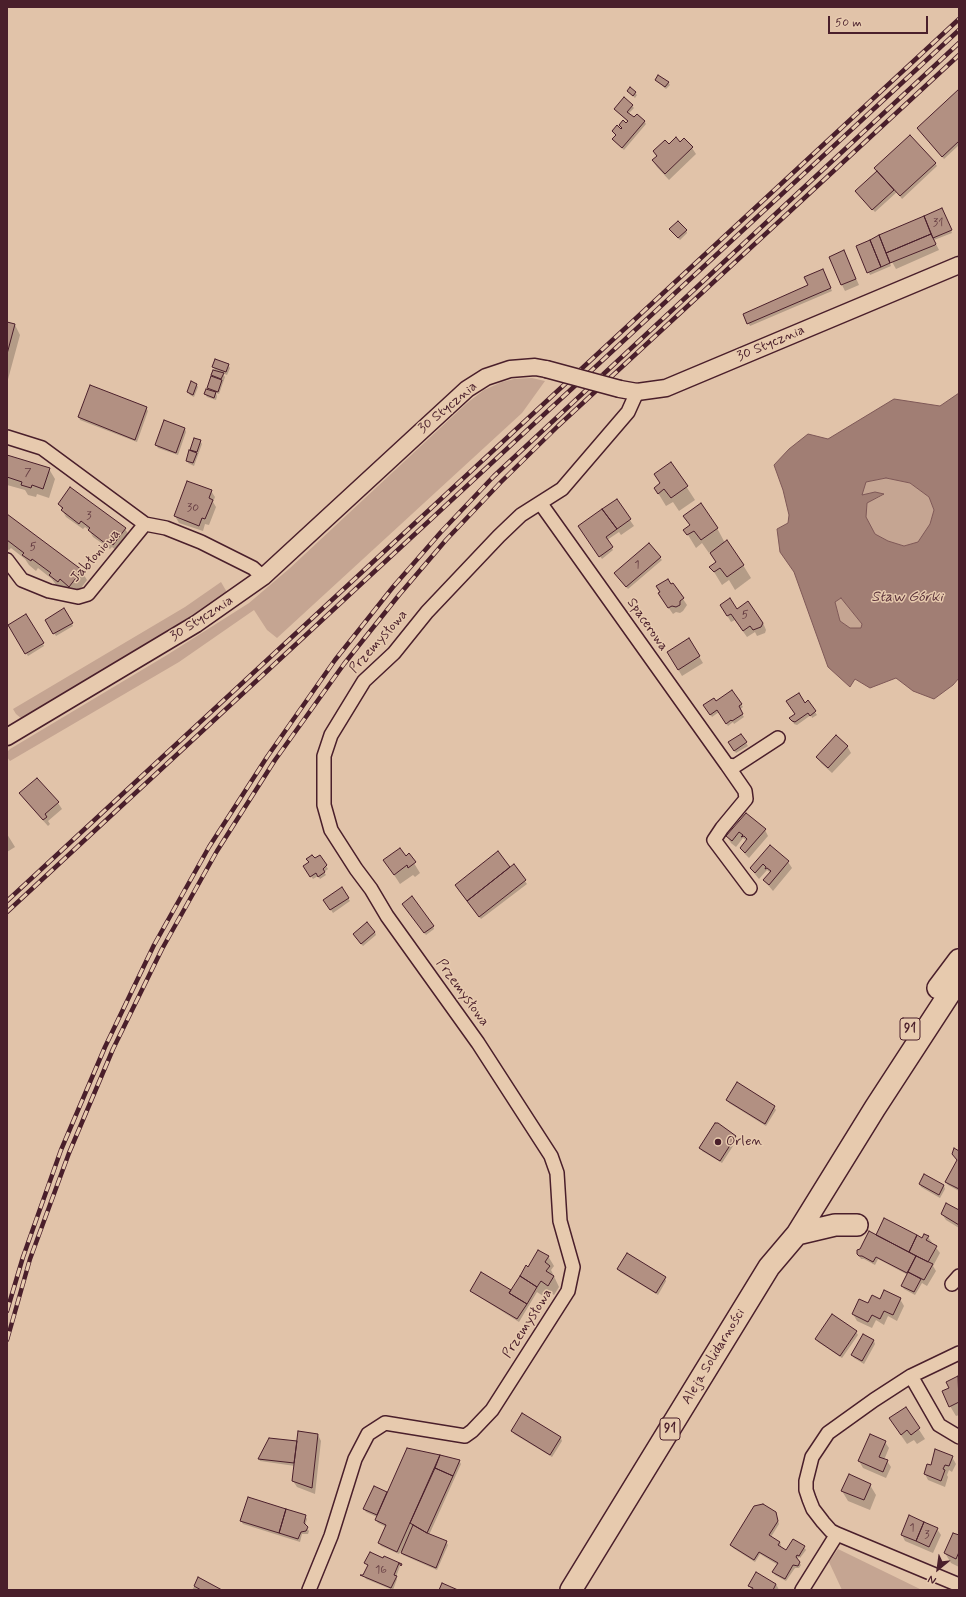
<!DOCTYPE html>
<meta charset="utf-8">
<style>
body{margin:0}
#map{position:relative;width:966px;height:1597px;overflow:hidden;background:#e1c3a9;font-family:Mynerve,sans-serif}
canvas{display:block}
.frame{position:absolute;inset:0;border:8px solid #4a1f2b;pointer-events:none}
.north{position:absolute;left:918px;top:1549px;width:40px;height:40px;-webkit-text-stroke:3px #e7caae;paint-order:stroke;rotate:209deg;font-size:11px;font-weight:700;line-height:16px;text-align:center;color:#4a1f2b}
.north::after{content:'';display:block;margin:auto;width:14px;height:18px;background:#4a1f2b;clip-path:polygon(50% 0,100% 100%,50% 72%,0 100%)}
.scale{position:absolute;left:828px;top:16px;width:100px;height:18px;box-sizing:border-box;border:2px solid #4a1f2b;border-top:0;padding-left:5px;font-size:12px;line-height:14px;white-space:nowrap;color:#4a1f2b;-webkit-text-stroke:3px #e7caae;paint-order:stroke}
</style>
<div id="map">
<canvas width="966" height="1597"></canvas>
<div class="frame"></div>
<div class="north">N</div>
<div class="scale">50 m</div>
</div>
<script>
const context = document.querySelector('canvas').getContext('2d');
context.lineJoin = 'round';
function paint(path, color) {
  context.fillStyle = color;
  context.fill(path, 'evenodd');
}
function toPath(rows) {
  const path = new Path2D();
  for (const r of rows) {
    path.moveTo(r[0], r[1]);
    for (let i = 2; i < r.length; i += 2) path.lineTo(r[i], r[i + 1]);
  }
  return path;
}
function stroke(path, color, width, dash) {
  context.strokeStyle = color;
  context.lineWidth = width;
  context.lineCap = dash ? 'butt' : 'round';
  context.setLineDash(dash || []);
  context.stroke(path);
}
function write(font, color, halo, rows, align = 'center') {
  context.font = font + ' Mynerve,sans-serif';
  context.lineWidth = 3;
  context.setLineDash([]);
  context.textBaseline = 'middle';
  context.strokeStyle = halo;
  context.fillStyle = color;
  for (const [text, x, y, turn = 0] of rows) {
    context.save();
    context.translate(x, y);
    context.rotate((+turn || 0) * Math.PI / 180);
    context.textAlign = isNaN(turn) ? turn : align;
    if (halo) context.strokeText(text, 0, 0);
    context.fillText(text, 0, 0);
    context.restore();
  }
}
paint(toPath([
 [532,378,545,381,522,413,277,638,267,630,254,610,179,662,10,761,7,757,7,752,10,749,167,655,249,603,290,568,467,403,484,390,502,382,514,379],
 [886,478,910,483,929,497,934,510,930,524,919,542,904,546,888,541,875,534,865,517,867,503,883,495,861,495,866,482],
 [221,582,228,594,22,719,16,714,13,709,185,607],
 [841,598,862,624,861,628,850,628,840,621,835,602],
 [838,1549,922,1590,842,1590,829,1562]
]), '#c5a592');
const water = toPath([
 [959,393,959,678,953,685,934,699,913,691,896,678,870,688,855,679,850,687,828,667,794,572,780,552,777,529,788,523,789,515,783,490,774,465,789,449,808,434,828,439,894,399,940,406,959,393],
 [886,478,910,483,929,497,934,510,930,524,918,542,904,546,888,541,875,534,866,517,867,503,884,494,875,492,862,495,866,482,886,478],
 [841,598,862,624,861,628,850,628,840,621,835,602,841,598]
]);
paint(water, '#a17e74');
stroke(water, '#7e5857', 1);
paint(toPath([
 [656,80,668,82,670,85,666,89],
 [631,89,637,95,635,98,628,91],
 [959,90,959,145,944,159,918,128],
 [632,106,634,108,628,114,634,119,644,121,646,124,624,150,615,142,613,139,616,136,613,131,621,130,623,129,620,125,626,124,628,122,615,109],
 [680,143,692,148,696,154,669,180,657,167,653,161,657,157,654,152,669,146],
 [935,163,937,166,902,199,897,192,875,212,858,194,878,172],
 [942,209,952,233,934,240,939,250,896,269,887,253,886,253,891,266,870,275,857,246],
 [686,230,687,233,680,240,672,232],
 [847,258,859,285,845,291,842,285],
 [824,273,832,291,750,326,744,314,809,286],
 [7,323,15,325,20,335,7,383],
 [228,365,230,368,227,375,222,373,225,377,219,394,216,393,217,396,216,400,207,397,205,394,210,391,208,388,214,371,216,372,213,367],
 [196,384,198,387,194,397,190,395,188,392],
 [146,408,148,411,137,442,80,420,79,417],
 [185,429,186,432,178,455,158,448,156,445],
 [195,439,200,441,202,444,194,466,188,463,187,460],
 [7,456,49,469,55,479,49,498,37,494,36,497,28,495,25,490,7,485],
 [671,463,695,500,679,511,673,502,666,506,655,488,661,484],
 [211,491,215,497,213,502,216,507,209,525,205,524,203,531,179,523,175,516],
 [616,500,634,526,621,535,619,532,607,540,613,550,602,559,581,529],
 [59,504,125,529,129,535,117,551,112,547,110,549,93,537,89,530,85,527,83,529,66,517],
 [7,515,81,570,87,580,75,596,64,591,56,585,52,579,38,568,36,571,29,565,25,559,11,548,9,550,7,549],
 [685,516,717,528,725,543,743,565,751,578,735,590,729,580,722,585,711,567,717,563,710,552,709,553,702,543,696,548,685,530,690,526],
 [660,558,662,560,628,589,615,574],
 [683,599,687,605,683,611,680,613,676,612,673,614,663,600],
 [64,610,73,626,56,636,46,620],
 [737,610,763,623,766,630,765,633,757,636,755,632,747,637,735,620,731,622,725,612],
 [26,616,44,646,28,656,10,626],
 [689,640,703,663,682,676,668,652],
 [732,691,743,707,739,710,744,717,734,724,733,722,728,726,719,712,712,717,705,705,715,702],
 [808,702,817,715,812,718,811,715,797,725,794,724,791,718],
 [741,735,748,746,736,753,729,743],
 [847,746,851,753,832,773,821,763,817,757],
 [20,793,58,803,62,809,48,821,50,824,48,826,24,799],
 [747,814,765,830,768,836,749,858,745,854,741,848,747,841,743,838,736,847,731,843,727,836],
 [7,834,15,847,7,852],
 [770,846,788,862,792,868,773,891,764,880,771,873,767,870,759,879,751,869],
 [498,853,510,868,514,866,527,884,481,919,457,888],
 [409,855,420,873,415,877,413,875,400,884,385,861,406,857],
 [320,856,328,869,324,872,326,875,320,879,318,876,313,879,304,867],
 [342,889,350,901,333,913,325,901],
 [405,907,433,926,434,929,426,935],
 [375,932,376,935,363,946,355,937],
 [737,1084,774,1107,776,1110,766,1126,729,1103,727,1100],
 [735,1137,737,1140,722,1163,702,1151,700,1148],
 [959,1152,959,1191,948,1185,946,1182,958,1160],
 [925,1175,944,1186,945,1189,940,1198,921,1187,920,1184],
 [959,1211,959,1228,946,1220,942,1214],
 [877,1236,923,1239,928,1237,940,1253,933,1266,936,1271,927,1286,922,1283,915,1295,904,1289,902,1286,908,1275,878,1259,875,1265,864,1259,861,1259,858,1253],
 [548,1256,554,1266,551,1270,559,1287,554,1295,547,1290,543,1296,537,1292,519,1322,473,1293,472,1291,511,1292],
 [618,1269,665,1278,666,1281,658,1295,620,1272],
 [900,1299,904,1306,897,1321,888,1316,884,1325,876,1320,872,1328,857,1321,853,1314,869,1305,880,1301],
 [856,1332,858,1335,842,1358,818,1342,816,1339],
 [874,1341,875,1344,864,1364,854,1358,852,1355],
 [958,1378,959,1380,959,1415,956,1416,950,1406,950,1388],
 [905,1408,925,1439,917,1444,914,1440,907,1444,896,1428],
 [522,1415,561,1438,562,1441,552,1457,514,1434,512,1431],
 [318,1435,321,1441,315,1494,297,1487,293,1481,295,1466,260,1461,259,1459,296,1442],
 [885,1442,889,1448,884,1460,887,1461,891,1467,886,1478,863,1468,859,1461],
 [408,1449,459,1461,461,1464,429,1535,446,1542,448,1545,437,1570,403,1555,401,1551,399,1554,381,1546,379,1543,386,1527,378,1523,376,1520,377,1517,366,1512,364,1509,374,1487,388,1494],
 [952,1457,956,1464,952,1472,949,1470,947,1475,948,1477,945,1487,928,1480,925,1474,931,1466],
 [870,1485,876,1495,870,1510,848,1501,842,1491],
 [775,1513,779,1524,771,1537,780,1543,781,1545,780,1547,786,1551,804,1547,806,1550,800,1558,799,1557,797,1560,801,1565,799,1568,795,1568,786,1581,775,1575,773,1572,778,1565,760,1554,755,1562,733,1548,731,1545],
 [305,1516,307,1519,305,1526,309,1531,308,1534,302,1534,300,1542,243,1524,241,1521],
 [937,1529,941,1535,933,1553,905,1541,902,1535],
 [959,1536,959,1567,951,1563,945,1553],
 [383,1559,399,1563,400,1566,396,1577,397,1579,393,1590,366,1579,364,1576,368,1566,366,1563],
 [199,1579,219,1590,192,1590],
 [776,1584,779,1590,752,1590,749,1586]
]), '#0003');
const building = toPath([
 [658,75,669,82,665,87,655,80,658,75],
 [630,87,636,92,633,96,627,91,630,87],
 [959,89,959,141,942,157,917,128,959,89],
 [624,97,633,105,627,112,634,117,637,114,645,121,622,148,612,139,616,135,612,131,617,125,621,129,622,128,619,125,623,120,626,123,628,121,614,109,624,97],
 [910,135,936,163,900,196,874,168,910,135],
 [676,137,680,142,684,138,693,147,665,174,652,160,657,156,653,151,665,140,669,144,676,137],
 [877,171,894,190,872,210,855,191,877,171],
 [942,208,952,230,933,238,924,216,942,208],
 [924,216,931,234,886,253,879,235,924,216],
 [678,221,687,230,678,238,669,229,678,221],
 [931,234,936,244,935,245,890,263,886,253,931,234],
 [879,235,890,263,881,267,870,240,879,235],
 [870,240,881,267,867,273,856,246,870,240],
 [844,250,856,279,841,285,829,257,844,250],
 [823,269,831,288,747,324,743,314,808,285,804,277,823,269],
 [7,322,15,324,7,354,7,322],
 [215,359,229,364,226,372,212,367,215,359],
 [213,370,224,373,221,379,211,375,213,370],
 [211,376,222,380,218,392,207,388,211,376],
 [191,381,197,384,193,395,187,392,191,381],
 [90,385,147,407,135,440,78,417,90,385],
 [206,389,216,392,214,398,204,394,206,389],
 [164,420,185,428,176,453,155,445,164,420],
 [194,438,201,440,197,452,190,450,194,438],
 [189,450,197,453,193,463,186,461,189,450],
 [7,455,50,468,43,489,32,485,31,488,21,485,22,482,7,477,7,455],
 [671,462,688,486,671,498,664,489,658,494,654,488,660,483,654,474,671,462],
 [187,481,212,490,209,498,213,500,205,519,202,518,199,526,174,516,187,481],
 [70,487,126,528,113,545,108,541,106,544,88,530,90,528,81,521,79,524,61,510,63,508,58,504,70,487],
 [617,499,631,519,617,529,602,509,617,499],
 [701,503,718,528,701,540,694,531,687,535,683,530,690,525,683,516,701,503],
 [602,509,617,529,606,537,613,547,599,557,578,526,602,509],
 [7,514,82,570,69,587,60,579,58,582,49,575,51,573,32,559,31,561,22,555,24,553,7,540,7,514],
 [727,540,744,565,727,577,720,568,714,572,709,567,716,562,710,553,727,540],
 [649,543,661,557,626,587,614,573,649,543],
 [668,579,671,584,673,583,684,598,680,601,680,605,676,607,672,606,668,608,658,593,660,592,656,586,668,579],
 [730,598,737,609,748,601,763,623,761,627,753,630,750,626,743,631,731,614,727,616,720,605,730,598],
 [64,608,73,623,53,634,45,620,64,608],
 [26,614,44,643,25,654,8,625,26,614],
 [689,638,700,656,678,670,667,652,689,638],
 [732,690,742,704,739,706,743,714,732,721,731,720,726,724,717,710,710,715,703,705,714,698,716,701,732,690],
 [799,693,805,703,808,700,816,711,810,716,808,713,795,722,792,721,789,718,795,714,786,701,799,693],
 [741,734,747,742,734,751,728,742,741,734],
 [836,735,848,746,828,768,816,757,836,735],
 [37,778,59,802,45,814,47,817,43,820,19,793,37,778],
 [746,813,766,829,745,853,740,848,747,839,744,836,741,837,743,835,739,832,732,841,726,836,746,813],
 [770,845,789,861,769,885,763,880,771,871,767,868,765,869,766,867,763,864,755,873,750,868,770,845],
 [400,848,406,856,409,853,416,862,408,868,407,865,394,875,383,860,400,848],
 [498,851,510,867,467,901,455,885,498,851],
 [312,855,315,858,320,855,327,865,323,869,325,872,318,877,316,873,310,877,303,866,309,862,306,859,312,855],
 [514,864,526,880,479,917,467,901,514,864],
 [342,887,349,898,330,910,323,900,342,887],
 [412,896,434,926,424,933,402,904,412,896],
 [367,922,375,932,361,944,353,934,367,922],
 [737,1082,775,1106,765,1124,726,1100,737,1082],
 [715,1123,718,1123,736,1136,720,1161,699,1148,715,1123],
 [954,1148,959,1151,959,1189,945,1182,957,1160,952,1154,954,1148],
 [924,1174,944,1185,939,1195,919,1184,924,1174],
 [946,1203,959,1210,959,1225,941,1214,946,1203],
 [884,1218,917,1235,909,1252,876,1235,884,1218],
 [869,1231,916,1256,907,1273,876,1257,873,1262,862,1256,859,1256,857,1254,857,1250,860,1249,869,1231],
 [924,1234,929,1236,926,1240,937,1246,928,1262,909,1252,917,1235,922,1238,924,1234],
 [538,1250,549,1256,545,1262,550,1266,546,1271,554,1276,548,1286,541,1281,537,1287,520,1276,526,1265,528,1267,538,1250],
 [627,1253,666,1277,656,1293,617,1269,627,1253],
 [916,1256,933,1264,924,1280,908,1272,916,1256],
 [481,1272,511,1290,509,1293,527,1304,517,1319,470,1291,481,1272],
 [908,1272,921,1279,914,1292,901,1286,908,1272],
 [520,1276,537,1287,527,1304,509,1293,520,1276],
 [884,1290,901,1298,893,1315,884,1311,880,1319,872,1315,868,1322,852,1314,859,1299,868,1303,872,1295,880,1299,884,1290],
 [832,1314,857,1331,840,1356,815,1339,832,1314],
 [863,1334,874,1340,862,1361,851,1355,863,1334],
 [958,1376,959,1402,949,1407,942,1391,949,1388,946,1382,958,1376],
 [906,1407,920,1428,911,1435,907,1430,901,1435,889,1418,906,1407],
 [522,1413,561,1437,550,1455,511,1431,522,1413],
 [298,1431,318,1434,312,1488,292,1481,298,1431],
 [870,1434,886,1441,879,1457,888,1460,883,1472,858,1461,870,1434],
 [269,1438,297,1441,294,1463,258,1459,269,1438],
 [407,1448,440,1455,397,1552,378,1543,386,1525,375,1520,407,1448],
 [935,1449,953,1456,949,1466,945,1465,943,1469,945,1470,941,1481,924,1474,927,1464,931,1465,935,1449],
 [440,1455,460,1460,453,1476,435,1468,440,1455],
 [435,1468,453,1476,427,1533,410,1523,435,1468],
 [849,1474,871,1484,864,1500,841,1491,849,1474],
 [374,1486,387,1492,377,1515,363,1509,374,1486],
 [248,1497,286,1509,279,1533,240,1521,248,1497],
 [763,1504,776,1512,778,1521,769,1535,780,1542,778,1545,786,1550,793,1539,805,1546,799,1556,797,1555,796,1557,800,1562,798,1566,793,1565,785,1579,772,1572,778,1563,759,1552,754,1560,730,1545,754,1506,763,1504],
 [286,1509,306,1515,304,1523,308,1527,306,1531,301,1532,298,1539,279,1533,286,1509],
 [909,1515,924,1522,916,1541,901,1535,909,1515],
 [924,1522,938,1528,929,1547,916,1541,924,1522],
 [413,1525,427,1533,447,1541,436,1568,401,1553,413,1525],
 [953,1533,959,1535,959,1552,956,1559,944,1553,953,1533],
 [370,1552,383,1558,384,1556,402,1564,401,1566,399,1563,394,1575,397,1576,391,1588,360,1575,363,1575,368,1565,364,1563,370,1552],
 [756,1572,776,1584,773,1590,752,1590,753,1588,748,1586,756,1572],
 [198,1577,222,1590,201,1590,194,1586,198,1577],
 [442,1583,458,1590,439,1590,442,1583]
]);
paint(building, '#b29082');
stroke(building, '#4a1f2b', 1);
const minor = toPath([
 [7,437,42,448,145,524,166,528,201,542,253,568,263,577],
 [541,504,727,765,735,766,778,738],
 [7,560,22,580,49,591,78,597,88,594,145,524],
 [727,765,745,791,746,799,722,828,714,840,750,888],
 [952,1284,959,1276],
 [911,1376,939,1425,959,1437],
 [837,1534,959,1585],
 [309,1590,331,1536,355,1459,368,1434,385,1423,465,1436,472,1431,492,1410,568,1291,573,1267,560,1221,557,1173,551,1156,478,1043,387,916,371,889,356,869,331,830,324,805,324,756,331,735,364,681,394,653,427,612,499,536,521,515,562,489,628,412,637,392],
 [802,1590,837,1534,831,1531,823,1522,813,1509,809,1499,806,1490,806,1481,812,1457,828,1433,874,1400,911,1376,959,1353]
]);
const tertiary = toPath([
 [620,389,637,392,666,388,959,265],
 [7,737,196,624,263,577,467,389,486,377,510,369,535,367,546,369]
]);
const primary = toPath([
 [938,988,959,960],
 [797,1234,835,1225,857,1225],
 [571,1590,769,1267,797,1234,875,1108,959,979]
]);
stroke(minor, '#4a1f2b', 16);
stroke(tertiary, '#4a1f2b', 19);
stroke(primary, '#4a1f2b', 24);
stroke(minor, '#e7caae', 13);
stroke(tertiary, '#e7caae', 16);
stroke(primary, '#e7caae', 21);
const rail = toPath([
 [7,901,959,19],
 [7,912,959,30],
 [7,1311,23,1257,61,1150,105,1047,154,945,209,847,267,757,335,660,393,587,441,532,494,476,959,43],
 [7,1340,30,1259,69,1153,113,1049,162,949,217,851,275,760,344,664,399,595,446,540,501,482,558,426,959,55]
]);
stroke(rail, '#4a1f2b', 4.5);
stroke(rail, '#e7caae', 3, [9]);
const tertiaryBridge = toPath([
 [546,369,620,389]
]);
stroke(tertiaryBridge, '#4a1f2b', 19, []);
stroke(tertiaryBridge, '#e7caae', 16);
for (const [x, y, r, color] of [
 [718,1142,4,"#4a1f2b"]
]) {
  const dot = new Path2D();
  dot.arc(x, y, r, 0, 2 * Math.PI);
  context.fillStyle = color;
  context.fill(dot);
  stroke(dot, '#e7caae', 1.5);
}
write('12px', '#643b41', null, [
 ["31",938,223],
 ["7",28,473],
 ["30",193,508],
 ["3",89,516],
 ["5",33,547],
 ["1",637,565],
 ["5",745,615],
 ["1",912,1528],
 ["3",927,1535],
 ["16",381,1570]
]);
for (const [x, y, w] of [
 [910,1029,20],
 [670,1429,20]
]) {
  const box = new Path2D();
  box.roundRect(x - w / 2, y - 11, w, 22, 3);
  context.fillStyle = '#e7caae';
  context.fill(box);
  stroke(box, '#4a1f2b', 1);
}
write('bold 13px', '#4a1f2b', null, [
 ["91",910,1029],
 ["91",670,1429]
]);
write('14px', '#4a1f2b', '#e7caae', [
 ["30 Stycznia",771,344,-23],
 ["30 Stycznia",448,408,-40],
 ["Jabłoniowa",96,556,-48],
 ["30 Stycznia",202,619,-33],
 ["Spacerowa",647,625,55],
 ["Przemysłowa",379,642,-48],
 ["Przemysłowa",462,993,54],
 ["Przemysłowa",528,1324,-57],
 ["Aleja Solidarności",714,1357,-59]
]);
write('14px', '#4a1f2b', '#e7caae', [
 ["Orlen",726,1142]
], 'left');
write('italic 15px', '#5b323a', '#e7caae', [
 ["Staw Górki",907,598]
]);
</script>
